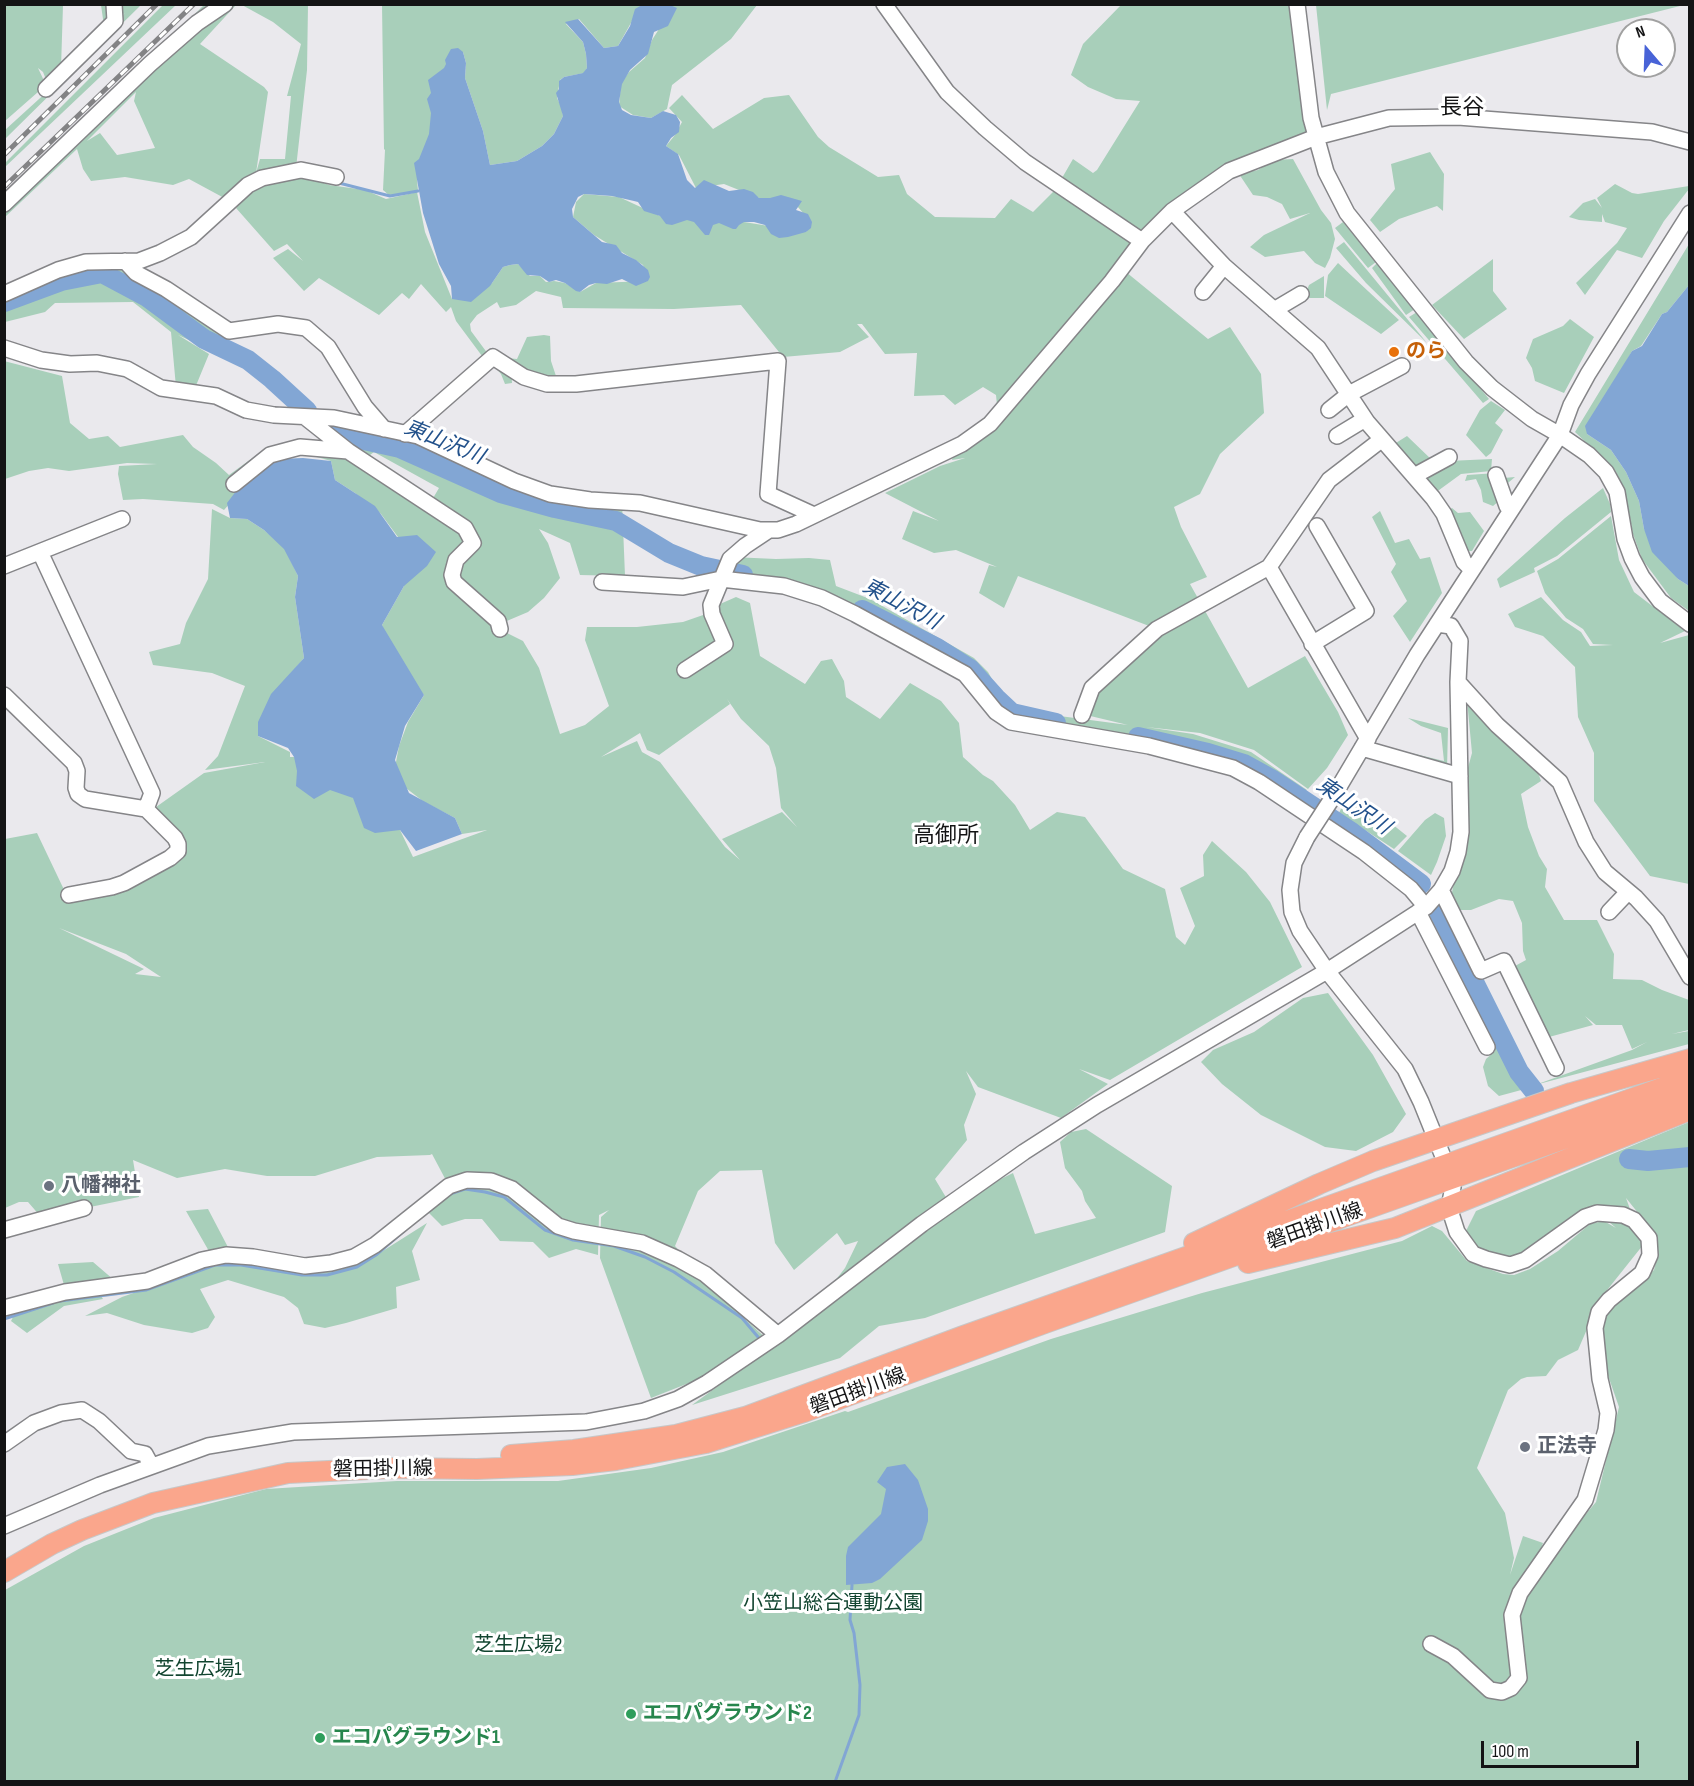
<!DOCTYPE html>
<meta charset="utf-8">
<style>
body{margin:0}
#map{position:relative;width:1694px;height:1786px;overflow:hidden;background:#eae9ed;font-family:"Sofia Sans Condensed",sans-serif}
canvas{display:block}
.frame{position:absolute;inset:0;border:6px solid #141415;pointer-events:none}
.north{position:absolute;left:1616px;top:18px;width:60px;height:60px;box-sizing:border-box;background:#fff;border:2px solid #a1a1a1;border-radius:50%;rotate:341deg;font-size:16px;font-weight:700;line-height:24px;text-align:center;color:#141415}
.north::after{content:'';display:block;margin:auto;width:21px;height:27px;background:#4863d7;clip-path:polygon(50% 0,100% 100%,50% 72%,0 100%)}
.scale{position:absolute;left:1481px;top:1741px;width:158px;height:27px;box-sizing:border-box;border:3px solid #141415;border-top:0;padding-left:8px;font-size:18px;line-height:21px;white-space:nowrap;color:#141415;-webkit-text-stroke:4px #fff;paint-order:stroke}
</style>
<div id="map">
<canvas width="1694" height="1786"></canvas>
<div class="frame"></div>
<div class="north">N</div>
<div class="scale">100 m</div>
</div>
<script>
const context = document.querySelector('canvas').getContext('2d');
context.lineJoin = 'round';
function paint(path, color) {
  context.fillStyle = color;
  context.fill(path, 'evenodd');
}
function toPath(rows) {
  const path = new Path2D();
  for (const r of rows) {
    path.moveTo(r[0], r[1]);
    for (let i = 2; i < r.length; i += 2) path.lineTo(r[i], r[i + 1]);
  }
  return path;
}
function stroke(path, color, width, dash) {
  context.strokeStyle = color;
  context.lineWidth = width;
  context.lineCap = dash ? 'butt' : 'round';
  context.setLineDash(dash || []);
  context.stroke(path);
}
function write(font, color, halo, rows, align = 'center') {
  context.font = font + ' "Sofia Sans Condensed","Noto Sans JP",sans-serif';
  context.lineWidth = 6;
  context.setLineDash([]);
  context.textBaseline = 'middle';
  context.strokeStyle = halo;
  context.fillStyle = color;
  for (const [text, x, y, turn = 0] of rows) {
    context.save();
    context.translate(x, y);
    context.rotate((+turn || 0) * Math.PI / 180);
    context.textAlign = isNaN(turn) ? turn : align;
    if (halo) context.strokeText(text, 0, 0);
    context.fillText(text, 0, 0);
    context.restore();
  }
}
paint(toPath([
 [382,4,644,5,641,5,618,46,604,48,579,19,566,24,583,42,586,54,587,68,584,73,564,77,560,80,557,98,562,108,563,116,554,134,542,146,517,161,490,165,483,131,465,78,466,63,463,52,438,117,417,180,418,191,417,192,425,232,452,299,492,283,503,267,510,265,518,264,530,276,540,276,546,282,554,281,565,283,580,292,596,283,648,281,643,265,594,235,573,217,576,202,584,194,619,197,660,216,744,222,806,232,811,222,790,198,759,198,724,184,696,188,679,155,666,146,675,135,682,122,669,108,682,95,713,129,764,98,789,95,818,137,829,147,878,177,899,175,907,194,935,217,995,218,1011,199,1033,212,1057,188,1138,242,1126,272,1208,339,1230,327,1261,374,1264,413,1220,454,1200,494,1174,507,1181,527,1207,577,1190,584,1248,688,1305,656,1338,712,1348,735,1327,768,1308,789,1254,750,1200,733,1146,727,1193,734,1251,752,1307,790,1295,801,1267,782,1011,718,977,683,807,590,727,577,732,557,776,559,809,558,830,560,836,586,870,599,974,658,988,672,998,690,1009,702,1026,709,1052,715,1128,725,1082,714,1092,688,1157,629,1018,576,1004,608,979,593,989,565,997,567,956,550,934,553,902,539,913,511,939,521,885,493,940,466,965,458,952,460,955,450,998,415,996,395,983,387,955,405,944,395,914,396,917,353,885,354,862,324,857,324,869,337,840,352,783,357,741,305,674,309,563,308,561,297,536,291,516,305,500,308,497,302,477,315,470,324,471,331,491,358,485,360,456,321,451,307,446,312,421,284,409,299,402,293,379,315,319,278,304,291,273,258,288,249,303,261,287,244,274,251,236,208,258,182,302,175,329,185,365,190,386,199,413,193,390,196,383,190,385,150,384,149],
 [5,5,63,5,61,68,47,82,43,72,38,68,46,85,5,121],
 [101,5,141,5,5,139,5,130,50,89,114,22,125,13,104,26],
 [163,5,176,5,5,167,5,163],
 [204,5,236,5,200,44,264,87,268,92,256,173,260,159,285,159,291,96,287,96,301,44,273,22,242,5,308,5,307,70,296,168,226,199,189,179,173,185,125,177,91,181,83,169,77,149,5,217,5,199],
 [136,92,134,101,155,148,117,155,100,133,87,141],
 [669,5,757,5,731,39,672,85,667,109,651,118,633,115,619,106,621,83,629,72,645,58,652,40,659,29,668,25],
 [1121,5,1292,5,1312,134,1228,167,1141,234,1062,178,1073,159,1093,173,1097,170,1140,101,1116,99,1088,87,1071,75,1083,44],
 [1316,5,1316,4,1684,5,1331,94,1327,110],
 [1430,152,1444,174,1443,211,1437,206,1399,219,1380,232,1370,220,1395,189,1391,164],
 [1293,159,1321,210,1331,223,1335,239,1330,258,1325,268,1315,263,1304,251,1265,257,1250,247,1264,235,1310,213,1290,219,1282,204,1267,197,1253,195,1239,174,1258,170,1274,160],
 [1615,184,1632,193,1638,194,1689,186,1689,189,1664,221,1642,258,1617,250,1585,295,1576,283,1617,243,1627,228,1605,222,1602,214,1602,222,1579,220,1569,217,1583,203,1595,199,1602,208,1597,198],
 [1343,222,1376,262,1368,268,1335,228],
 [1344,242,1427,343,1366,283,1336,248],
 [1689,244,1689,285,1667,312,1662,314,1641,346,1632,351,1587,434,1611,450,1626,472,1639,501,1644,529,1678,579,1689,586,1689,611,1671,598,1642,559,1633,534,1625,491,1615,470,1575,432],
 [1493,259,1493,291,1507,309,1464,339,1432,305],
 [125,261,229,331,224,352,215,352,178,335,209,354,195,388,176,387,171,332,133,302,55,303,45,312,5,322,5,293,86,262],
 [1338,263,1399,320,1381,334,1325,296,1328,275],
 [1377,263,1415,309,1406,315,1372,268],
 [1324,276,1324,298,1304,298,1309,285],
 [1417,312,1489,399,1483,403,1409,317],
 [1570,319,1594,337,1564,393,1535,381,1532,368,1526,358,1533,339,1563,326],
 [544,335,550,336,551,361,556,376,554,382,511,369,512,383,505,384,501,374,494,366,506,358,517,359,527,337],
 [4,361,62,376,70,423,89,439,108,436,120,447,183,435,193,447,216,463,229,475,269,446,285,450,249,482,224,510,213,504,143,499,123,500,118,474,119,466,157,464,127,463,69,471,48,468,29,471,5,479],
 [1491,401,1505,410,1495,423,1503,430,1491,453,1486,457,1466,435,1480,410],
 [327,425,420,445,514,481,622,502,625,576,580,575,570,543,539,529,548,543,560,578,544,598,528,612,502,623,501,633,507,633,523,641,539,668,560,734,585,725,609,706,585,640,587,627,637,627,683,622,706,614,724,640,715,660,732,644,711,608,736,597,750,603,760,656,805,684,821,661,832,659,844,681,846,697,880,719,910,683,941,701,959,723,963,757,983,775,993,781,1015,805,1030,830,1057,812,1085,817,1123,869,1165,889,1176,937,1185,945,1195,926,1180,888,1204,876,1203,855,1212,841,1246,872,1270,902,1302,967,1110,1080,1079,1069,1108,1084,1061,1118,978,1087,966,1071,976,1094,964,1125,967,1140,935,1179,950,1204,1013,1173,1035,1234,1096,1218,1085,1201,1082,1191,1065,1168,1060,1142,1071,1132,1086,1129,1172,1186,1165,1232,925,1318,879,1326,840,1358,692,1405,799,1327,845,1268,858,1241,845,1245,837,1233,794,1270,775,1243,762,1170,720,1171,698,1191,675,1246,724,1300,769,1341,732,1366,651,1398,600,1258,601,1217,609,1210,599,1215,598,1255,576,1249,549,1258,533,1242,500,1241,482,1219,465,1219,442,1226,425,1209,449,1186,432,1154,430,1155,377,1157,315,1176,267,1176,225,1169,177,1178,133,1160,139,1197,41,1217,28,1202,19,1202,5,1208,5,839,37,833,67,896,114,887,178,851,149,812,204,773,265,762,205,770,218,756,245,686,212,673,153,665,149,652,180,644,186,623,208,579,212,509,230,518,247,519,264,530,284,547,298,576,295,597,304,658,290,675,258,736,290,752,290,757,294,757,400,830,413,857,487,830,462,834,455,818,424,802,393,778,399,746,408,722,424,695,394,663,382,625,404,586,398,537,381,514,355,493,335,480,331,461,317,457,316,446,348,451,429,505,439,488,374,452,370,455,353,447,338,436],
 [727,699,741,719,769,746,776,768,781,808,797,827,782,812,722,839,740,860,725,847,660,762,642,752,637,741,601,757,640,733,647,750,659,755,730,704],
 [59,928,126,954,161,977,135,974,144,969],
 [1407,436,1433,461,1415,471,1391,446],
 [1492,459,1491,471,1461,474,1435,493,1422,476,1448,461],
 [1497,473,1504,478,1515,477,1502,488,1499,501,1493,506,1483,502,1481,490,1476,479,1465,481,1467,475],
 [1603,488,1610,504,1611,512,1557,556,1534,568,1535,572,1500,588,1497,579,1565,518],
 [1452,508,1458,513,1470,512,1484,531,1472,551,1466,551,1449,510],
 [1380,511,1395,543,1409,539,1420,559,1430,557,1442,593,1410,642,1393,616,1407,601,1391,572,1396,564,1372,517],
 [1611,516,1619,560,1634,592,1685,631,1660,643,1689,635,1689,884,1650,876,1594,801,1594,753,1578,717,1575,667,1543,636,1515,627,1508,614,1541,597,1563,620,1581,632,1590,646,1613,645,1593,644,1583,629,1566,618,1545,593,1537,571,1558,559],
 [1467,700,1535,764,1541,781,1521,794,1528,827,1539,856,1547,869,1545,887,1564,920,1597,920,1614,954,1613,979,1642,980,1662,990,1689,1000,1689,1030,1672,1034,1689,1031,1689,1044,1535,1085,1632,1050,1647,1042,1632,1049,1622,1025,1596,1025,1585,1016,1593,1025,1549,1037,1515,966,1526,960,1523,951,1522,923,1513,901,1499,899,1471,910,1456,910,1451,898,1453,887,1463,861,1463,786,1472,753],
 [1408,718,1448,728,1447,769,1377,750,1382,746,1444,761,1441,733,1421,726],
 [1347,796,1367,802,1372,808,1407,836,1394,849,1339,813],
 [1435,813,1444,818,1446,836,1437,862,1431,875,1398,851,1425,820],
 [1443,902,1500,1027,1527,1078,1525,1089,1499,1096,1488,1086,1483,1067,1486,1059,1495,1051,1432,913],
 [1328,993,1373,1055,1406,1114,1393,1132,1356,1151,1325,1147,1261,1115,1222,1084,1201,1062,1213,1050,1254,1032,1303,998],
 [1689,1122,1689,1157,1653,1161,1689,1160,1689,1781,5,1781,5,1590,84,1546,154,1518,266,1489,397,1481,558,1481,651,1468,723,1452,845,1411,848,1412,1051,1339,1202,1293,1402,1241,1432,1226,1442,1231,1467,1261,1503,1274,1514,1275,1530,1269,1558,1251,1590,1224,1604,1221,1616,1228,1595,1210,1508,1262,1476,1249,1465,1233,1476,1211],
 [1626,1198,1651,1229,1658,1253,1654,1270,1638,1284,1612,1301,1600,1319,1603,1361,1619,1407,1596,1502,1559,1546,1534,1569,1543,1543,1523,1536,1510,1575,1514,1558,1505,1513,1477,1468,1508,1390,1521,1379,1527,1377,1546,1376,1558,1360,1578,1350,1600,1299,1643,1245],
 [208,1209,230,1251,210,1253,186,1211],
 [427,1223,412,1251,420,1280,396,1287,397,1308,346,1323,325,1328,304,1324,298,1308,284,1297,228,1280,200,1289,215,1317,208,1328,192,1333,144,1325,107,1313,85,1316,122,1297,215,1265,241,1265,308,1275,367,1261],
 [93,1262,114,1280,64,1285,58,1264],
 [99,1293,103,1299,64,1306,27,1333,11,1321,14,1315,49,1304]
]), '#a8cfba');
paint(toPath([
 [642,5,670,5,677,8,668,26,654,32,648,54,630,70,622,84,619,102,622,110,631,115,651,118,663,111,676,115,680,122,679,132,671,138,666,146,678,154,687,180,695,188,704,180,729,191,744,189,753,192,759,198,770,198,781,195,802,201,796,210,808,214,812,222,811,228,806,232,788,237,779,238,771,234,765,225,754,222,744,222,739,225,736,229,733,229,719,223,713,225,709,235,705,235,694,222,687,220,672,225,666,224,660,216,644,211,638,202,634,201,612,196,584,194,578,197,572,209,573,217,602,242,616,245,622,253,636,260,648,270,650,277,648,281,636,286,622,279,607,284,596,283,589,285,580,292,576,291,565,283,556,280,549,282,540,276,527,275,518,264,510,265,503,267,490,286,471,302,452,299,451,286,439,264,423,213,414,163,419,159,429,134,431,113,427,99,431,93,428,80,444,68,446,64,445,60,451,49,458,48,463,52,466,63,465,78,483,131,490,165,517,161,542,146,554,134,563,116,556,93,559,89,559,81,564,77,583,73,587,68,586,54,583,42,565,22,578,19,604,48,618,46,630,26,635,9],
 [1689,285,1689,586,1678,579,1652,552,1644,529,1639,501,1626,472,1611,450,1587,434,1585,426,1632,351,1642,346,1662,314,1667,312],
 [303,458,331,461,335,480,375,506,397,537,417,535,436,552,427,566,404,586,382,625,424,695,405,726,395,760,409,793,455,818,462,834,416,851,400,830,375,833,364,828,353,798,330,790,314,799,296,786,297,771,294,757,288,748,258,736,258,722,271,694,304,658,295,597,298,576,284,549,264,530,247,519,230,518,227,503,253,469,279,459],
 [905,1464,918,1480,928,1509,928,1521,922,1540,880,1579,872,1583,846,1585,846,1556,848,1547,881,1514,886,1489,877,1482,887,1467]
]), '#82a6d4');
stroke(toPath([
 [339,183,390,196,418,191],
 [102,273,113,269],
 [450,1194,465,1189,485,1192,504,1197,545,1230,573,1240,614,1246,645,1257,674,1272,742,1318,758,1337],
 [60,1301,146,1290,215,1265,241,1265,302,1275,327,1275,357,1267,376,1255,405,1230],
 [4,1319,53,1303],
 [835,1782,859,1715,860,1685,854,1633,850,1620,852,1585]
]), '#82a6d4', 3);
stroke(toPath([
 [4,302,61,281,102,273,147,297,204,339,248,360,272,379,307,411],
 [324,425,337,434,400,448,501,493,555,508,616,521,669,553,701,566,743,575],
 [862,610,937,648,970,669,996,698,1012,713,1056,723],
 [1138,737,1208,753,1244,764,1273,780,1350,831,1421,884],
 [1437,908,1519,1072,1534,1091],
 [1629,1159,1648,1161,1690,1157]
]), '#82a6d4', 20);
const minor = toPath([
 [884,4,947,92,985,128,1025,162,1142,241],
 [1297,4,1311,118,1326,172,1347,213,1466,362,1492,388,1532,419,1560,435,1589,455,1606,472,1617,492,1625,539,1632,558,1642,577,1660,601,1690,624],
 [46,89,115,21,114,4],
 [4,204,150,64,197,23,225,4],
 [1172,211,1224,266,1318,348,1367,422,1433,498,1444,514,1464,562,1472,570],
 [125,261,136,273,166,289,229,331,278,324,306,328,328,347,365,407,384,429],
 [1203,292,1224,266],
 [4,294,58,270,86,262,139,261,160,253,191,237,248,185,262,178,301,170,336,177],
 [1274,310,1301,294],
 [4,348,41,360,70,364,97,363,127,369,161,388,216,396,246,410,274,415,334,418,418,436,514,481,550,494,590,500,640,503,760,530,778,530,796,524,962,444,990,424,1112,281,1142,241,1172,211,1229,171,1316,137,1389,118,1458,117,1652,132,1690,142],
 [1329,410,1349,394,1402,366],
 [305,417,348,451],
 [405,434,493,357,524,377,547,384,576,384,778,361,768,494,814,515],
 [1337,436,1365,419],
 [1496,475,1507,506,1511,509],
 [1414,476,1449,457],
 [234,484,270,455,300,447,348,451,465,528,473,543,456,560,452,575,454,582,498,621,500,629],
 [40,552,152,793,146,809],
 [4,566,122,519],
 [1269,567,1368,739],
 [602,582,683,587,721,579,784,586,822,598,855,614,965,674,996,712,1011,722,1149,746,1233,768,1259,782,1364,852,1411,889,1426,907],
 [1312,644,1366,611,1317,526],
 [685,670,725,644,712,614,711,605,730,559,745,546,769,530],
 [1458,682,1497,725,1560,782,1586,842,1605,872,1636,898,1657,921,1690,977],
 [4,695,74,763,77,771,76,788,78,794,85,799,146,809,175,838,178,844,178,851,170,858,124,883,112,887,69,895],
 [1082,715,1092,688,1157,629,1269,567,1329,480,1381,440],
 [1362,748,1460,776],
 [1333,797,1417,655,1560,435,1571,405,1588,374,1690,213],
 [1307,837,1294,863,1290,890,1292,912,1300,931,1327,971,1405,1069,1421,1102,1442,1154],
 [1441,890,1481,971,1504,961,1556,1068],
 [1418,912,1487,1047],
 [1609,912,1628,892],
 [4,1230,84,1208],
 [4,1308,65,1292,147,1281,202,1260,226,1255,253,1257,305,1266,331,1263,354,1257,375,1245,449,1186,467,1180,491,1181,512,1189,558,1226,574,1231,642,1243,678,1259,705,1274,778,1335],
 [4,1444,34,1423,61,1413,82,1410,99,1421,131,1451,145,1454,151,1465],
 [4,1526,100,1485,208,1446,293,1432,586,1422,644,1411,678,1399,707,1383,778,1335,922,1224,1024,1152,1097,1105,1327,971,1426,907,1441,890,1452,871,1458,852,1461,832,1458,682,1460,641,1451,626,1437,624],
 [1431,1644,1453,1656,1490,1690,1502,1692,1511,1688,1519,1678,1512,1615,1520,1593,1585,1500,1606,1430,1608,1413,1600,1379,1595,1328,1599,1312,1609,1300,1642,1273,1650,1255,1649,1238,1634,1220,1623,1215,1597,1213,1585,1217,1525,1260,1510,1265,1486,1259,1473,1254,1457,1232,1449,1207,1453,1187]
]);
const major = toPath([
 [1194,1243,1319,1184,1373,1161,1571,1093,1690,1059],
 [1248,1263,1395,1228,1690,1110],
 [511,1455,574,1450,676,1435,745,1417,963,1336,1690,1078],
 [4,1572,52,1544,82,1530,153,1503,288,1473,391,1468,477,1469,572,1465,616,1460,706,1443,804,1412,1045,1323,1690,1094]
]);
stroke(minor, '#858588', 18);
stroke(major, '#c7c7c7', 22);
stroke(minor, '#fff', 15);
stroke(major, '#faa68c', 20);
const rail = toPath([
 [4,155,157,4],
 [4,187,194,4]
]);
stroke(rail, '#838385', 5);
stroke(rail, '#fff', 3, [9]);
const minorBridge = toPath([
 [1307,837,1333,797]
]);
stroke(minorBridge, '#858588', 18, []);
stroke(minorBridge, '#fff', 15);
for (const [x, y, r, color] of [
 [1394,352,6,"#e8710a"],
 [49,1186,6,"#6b7280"],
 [1525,1447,6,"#6b7280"],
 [631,1714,6,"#2e9e5b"],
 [320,1738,6,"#2e9e5b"]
]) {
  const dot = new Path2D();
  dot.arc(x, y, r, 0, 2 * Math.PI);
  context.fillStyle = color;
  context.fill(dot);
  stroke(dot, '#fff', 2);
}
write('bold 20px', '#c56008', '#fff', [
 ["のら",1406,352]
], 'left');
write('bold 20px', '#5b616d', '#fff', [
 ["八幡神社",61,1186],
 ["正法寺",1537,1447]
], 'left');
write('20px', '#141415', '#fff', [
 ["磐田掛川線",1315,1227,-20],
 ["磐田掛川線",858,1392,-20],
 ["磐田掛川線",383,1470,-1]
]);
write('20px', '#124530', '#fff', [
 ["小笠山総合運動公園",833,1604],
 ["芝生広場2",518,1646],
 ["芝生広場1",198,1670]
]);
write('bold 20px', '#27864d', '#fff', [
 ["エコパグラウンド2",643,1714],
 ["エコパグラウンド1",332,1738]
], 'left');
write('italic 21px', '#22518b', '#fff', [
 ["東山沢川",444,443,22],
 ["東山沢川",901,605,28],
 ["東山沢川",1353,807,34]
]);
write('22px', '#141415', '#fff', [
 ["長谷",1462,108],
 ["高御所",946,836]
]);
</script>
